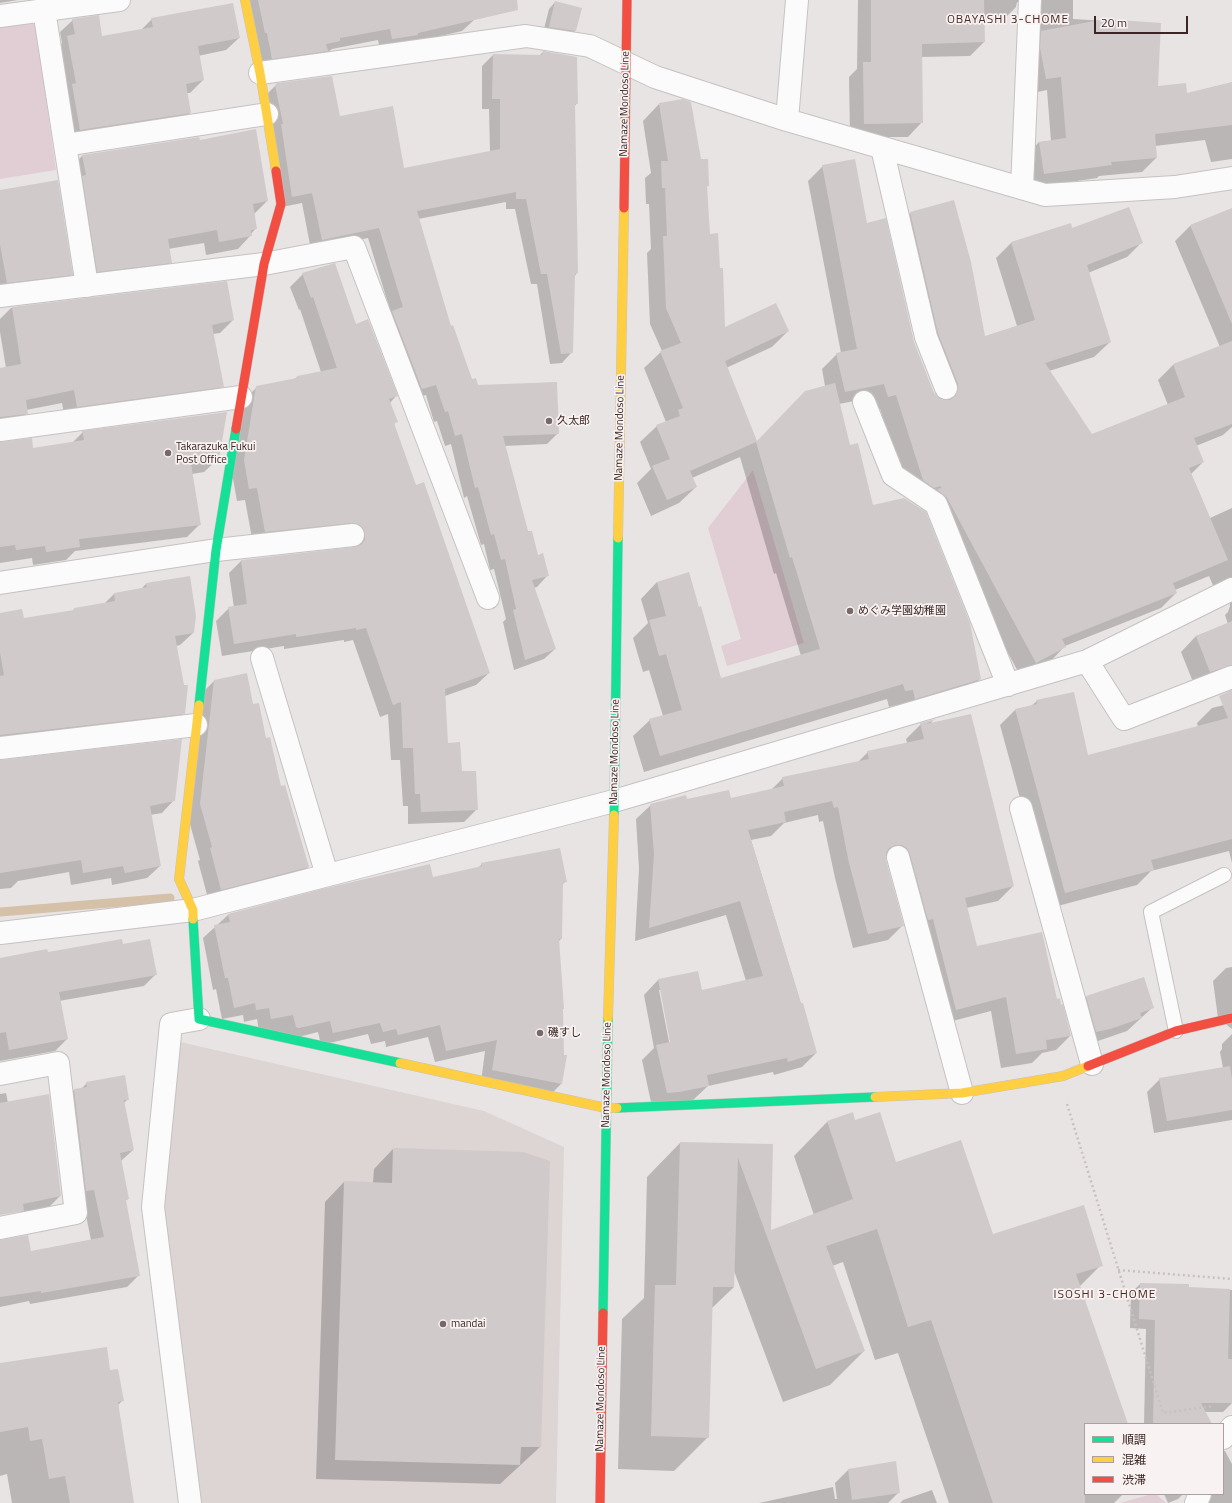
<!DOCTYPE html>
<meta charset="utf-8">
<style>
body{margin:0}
#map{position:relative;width:1232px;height:1503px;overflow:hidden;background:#e9e4e4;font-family:"Titillium Web","Noto Sans JP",sans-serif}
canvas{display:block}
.legend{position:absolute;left:1084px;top:1423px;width:140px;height:72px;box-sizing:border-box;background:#f8f2f2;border:1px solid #aca09f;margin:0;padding:5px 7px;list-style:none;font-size:12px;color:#3b2623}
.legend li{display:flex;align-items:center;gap:8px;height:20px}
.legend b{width:20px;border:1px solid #aca09f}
.scale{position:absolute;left:1094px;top:16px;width:94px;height:18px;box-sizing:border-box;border:2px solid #3b2623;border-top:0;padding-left:5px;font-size:12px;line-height:14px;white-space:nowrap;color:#3b2623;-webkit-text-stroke:3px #f8f2f2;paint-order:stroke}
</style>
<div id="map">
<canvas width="1232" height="1503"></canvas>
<ul class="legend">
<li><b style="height:5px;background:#16e098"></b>順調</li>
<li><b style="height:5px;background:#ffcf43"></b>混雑</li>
<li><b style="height:5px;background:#f24e42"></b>渋滞</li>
</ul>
<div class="scale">20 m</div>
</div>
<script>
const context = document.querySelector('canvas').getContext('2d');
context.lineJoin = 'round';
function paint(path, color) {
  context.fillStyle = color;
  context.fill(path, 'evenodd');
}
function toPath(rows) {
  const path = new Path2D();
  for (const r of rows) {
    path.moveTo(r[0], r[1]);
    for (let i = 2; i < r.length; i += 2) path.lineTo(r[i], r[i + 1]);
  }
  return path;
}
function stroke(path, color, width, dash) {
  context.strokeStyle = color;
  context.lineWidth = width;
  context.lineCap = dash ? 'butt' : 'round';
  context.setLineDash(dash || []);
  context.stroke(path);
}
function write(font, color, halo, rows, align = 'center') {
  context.font = font + ' "Titillium Web","Noto Sans JP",sans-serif';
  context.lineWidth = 3.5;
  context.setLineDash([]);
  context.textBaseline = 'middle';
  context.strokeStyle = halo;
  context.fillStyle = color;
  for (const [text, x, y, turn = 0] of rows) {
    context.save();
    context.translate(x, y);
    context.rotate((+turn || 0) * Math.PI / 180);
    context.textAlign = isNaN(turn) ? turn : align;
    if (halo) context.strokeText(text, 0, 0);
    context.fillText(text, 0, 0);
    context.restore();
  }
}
paint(toPath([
 [180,1042,484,1111,564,1147,556,1503,202,1503,163,1212]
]), '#ddd4d4');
paint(toPath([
 [35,21,56,170,0,179,0,27],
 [753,470,804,643,727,666,721,646,741,639,708,528],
 [1152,1494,1156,1494,1166,1503,1120,1503]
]), '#e1ced4');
paint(toPath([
 [0,0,18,0,0,3],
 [248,0,469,0,474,20,462,31,407,44,380,50,378,40,332,49,328,52,261,70],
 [858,0,1073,0,1073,19,1160,24,1157,87,1186,94,1232,83,1232,159,1211,162,1205,140,1155,146,1156,158,1142,172,1099,176,1097,178,1030,188,1025,157,1039,142,1051,141,1047,90,1033,93,1023,4,1017,2,1016,7,1002,21,984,21,984,42,970,56,921,57,922,122,908,137,850,137,849,77,857,69],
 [555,2,575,31,569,37,543,33,549,9],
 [152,19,239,38,226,50,198,56,203,80,190,93,187,93,190,113,178,125,68,142,55,50,62,43,60,32,73,20,101,37,141,30],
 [543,52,577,103,574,107,577,273,574,277,572,352,562,363,550,364,537,284,531,284,515,209,506,209,506,202,418,219,450,327,471,380,477,386,558,433,547,444,504,446,528,533,537,556,547,576,537,587,533,588,555,649,544,659,514,670,503,622,506,619,494,569,490,570,484,544,481,545,467,496,464,498,451,444,445,446,437,421,434,422,426,395,411,399,382,323,391,313,368,238,311,250,302,203,282,207,265,96,277,84,339,117,403,169,490,152,489,109,482,109,482,66,493,55,539,56],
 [659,104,700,160,708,186,706,187,709,235,724,328,788,331,772,347,726,368,756,442,825,386,822,369,837,354,841,353,808,181,823,166,866,224,933,393,938,399,944,401,923,349,895,228,910,213,984,337,1017,326,996,258,1011,243,1070,224,1071,229,1142,242,1127,257,1088,273,1110,342,1094,357,1049,371,1091,436,1168,405,1158,380,1173,365,1220,347,1175,241,1190,226,1232,209,1232,427,1223,435,1196,446,1203,462,1191,474,1210,518,1232,508,1232,667,1193,682,1181,652,1196,636,1228,624,1225,615,1228,612,1230,606,1229,599,1216,592,1209,576,1175,590,1176,593,1161,608,1065,646,1050,662,1021,677,931,511,908,495,880,409,873,412,869,398,839,404,849,446,872,507,980,679,963,696,899,715,897,705,889,707,887,699,644,772,633,736,650,720,663,716,649,670,643,672,633,638,648,623,641,599,657,582,721,680,801,656,776,573,774,574,740,457,692,478,696,487,679,503,651,516,637,483,651,469,640,442,657,426,666,422,644,368,662,351,650,324,647,253,651,249,649,204,646,204,645,178,651,173,643,121],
 [199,141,267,201,254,214,256,228,251,234,251,235,238,249,206,255,204,243,168,249,171,262,158,275,84,284,69,169,82,156],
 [0,191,72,274,58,287,0,294],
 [303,274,356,325,396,396,390,403,396,422,393,425,415,486,489,673,476,685,445,696,447,744,461,772,477,809,464,822,408,824,408,806,403,806,400,760,391,760,388,714,380,717,353,640,344,642,344,640,284,649,284,646,222,656,216,621,229,608,234,608,229,573,241,561,353,549,351,540,253,544,245,500,237,501,232,473,244,400,257,387,294,380,297,377,321,372,300,309,299,310,290,287],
 [226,282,233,320,220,333,213,334,222,386,209,399,65,419,62,403,26,410,27,413,14,426,0,428,0,369,6,368,0,332,0,319,11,308],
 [83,432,218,459,204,472,192,474,200,524,187,537,75,551,66,560,33,565,32,558,0,563,0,443,32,449,72,443],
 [146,584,193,633,180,645,176,646,184,713,171,726,0,746,0,614,23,619,72,612,74,609,104,604,114,594,141,589],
 [214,681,253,705,308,867,295,879,209,902,198,861,200,860,188,817,202,693],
 [1037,701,1087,756,1198,727,1197,723,1212,708,1232,703,1232,863,1229,851,1151,871,1137,885,1050,908,1000,725,1015,710,1031,706],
 [933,721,929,725,1013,886,998,901,966,908,976,947,1056,1000,1070,1036,1056,1050,1042,1053,1032,1063,1001,1068,991,1011,941,1024,893,863,887,859,885,859,903,925,888,940,853,948,835,878,823,821,819,822,818,815,784,823,771,836,751,840,816,1053,802,1067,774,1075,773,1072,708,1086,693,1100,652,1107,642,1060,654,1048,644,995,658,980,701,991,746,981,726,915,635,941,639,869,636,819,651,805,686,801,730,799,771,790,783,778,858,762,868,752,907,743,906,739,921,724],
 [659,990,661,990,672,1046,670,1047],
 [0,761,174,800,162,813,150,815,160,866,147,878,112,885,111,878,71,885,69,872,18,881,11,888,0,889],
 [482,864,566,881,562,885,561,939,558,942,563,1056,566,1056,561,1084,549,1096,481,1082,485,1051,435,1062,428,1037,386,1047,385,1041,371,1044,368,1034,321,1045,318,1032,286,1040,259,1031,257,1019,244,1022,243,1015,222,1019,216,989,213,990,203,938,228,915,432,878,478,868],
 [122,945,156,974,144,986,59,1001,67,1039,55,1051,0,1061,0,959],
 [1232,967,1232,1120,1154,1133,1147,1092,1160,1079,1223,1068,1220,1052,1222,1049,1222,1044,1232,1034,1232,1029,1218,1018,1213,981,1226,968],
 [1087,997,1153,1007,1127,1031,1095,1042,1074,1011],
 [87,1083,128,1099,124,1103,133,1150,121,1161,128,1199,125,1201,139,1275,127,1287,30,1304,29,1301,0,1307,0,1254,31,1252,91,1240,63,1102,74,1090,81,1089],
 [6,1093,8,1103,60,1196,49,1207,21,1213,19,1202,0,1206,0,1094],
 [855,1121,896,1163,992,1236,1101,1265,1079,1287,1127,1424,1085,1424,1085,1494,1123,1494,1114,1503,949,1503,898,1353,875,1360,843,1262,832,1266,864,1351,830,1385,783,1402,734,1271,734,1287,712,1308,708,1437,674,1471,618,1469,622,1319,644,1298,647,1177,680,1143,772,1145,770,1231,814,1215,794,1156,827,1122],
 [393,1149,540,1447,500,1484,316,1479,325,1202,344,1182,373,1183,374,1169],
 [1140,1284,1188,1288,1232,1290,1232,1403,1223,1412,1205,1412,1211,1424,1144,1424,1146,1329,1130,1328,1131,1293],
 [0,1364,109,1371,123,1400,118,1405,133,1503,12,1503,7,1474,0,1476],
 [1223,1451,1225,1451,1232,1464,1232,1503,1204,1503,1199,1494,1223,1494],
 [895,1462,899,1492,888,1503,759,1503,833,1487,835,1499,837,1499,835,1483,848,1470],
 [932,1490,937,1503,900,1503,903,1500],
 [1164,1494,1183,1494,1178,1499,1168,1503]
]), '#0003');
stroke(toPath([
 [0,912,170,898]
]), '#d5c0a8', 9);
paint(toPath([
 [258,0,517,0,518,10,418,33,418,35,392,39,390,29,340,38,340,41,326,44,328,51,272,59,267,33,265,33],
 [871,0,984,0,985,42,922,44,923,123,864,124,863,62,871,62],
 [555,1,582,8,576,31,549,27],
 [233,3,240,38,198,46,204,80,186,84,191,113,80,130,72,84,76,83,67,36,75,34,72,19,99,15,102,36,153,27,151,18],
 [1105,19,1161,23,1158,86,1186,83,1187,93,1232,82,1232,125,1155,134,1157,158,1111,162,1112,165,1044,174,1039,142,1066,138,1061,77,1046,79,1040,48,1041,31],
 [543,51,577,57,578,104,575,104,578,273,575,274,573,353,561,354,547,274,541,274,526,199,516,199,516,192,417,211,451,326,453,325,472,379,476,378,478,385,557,382,559,434,503,436,528,531,532,531,538,555,543,553,549,576,532,580,556,649,525,660,513,610,516,609,505,559,501,560,494,534,491,535,478,487,475,488,462,434,455,436,448,411,445,412,436,385,422,389,392,311,403,307,379,228,322,240,312,193,292,197,281,124,283,124,275,85,277,83,332,76,340,116,393,106,404,168,500,149,500,99,492,99,493,54,542,55],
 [683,99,691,102,701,159,708,159,709,186,707,186,710,234,718,233,720,268,723,268,725,327,776,303,789,331,725,361,757,441,805,391,835,383,850,445,858,443,873,505,904,498,926,512,970,623,981,679,915,699,913,690,905,691,903,684,660,756,649,719,682,710,666,654,659,656,649,620,666,616,657,582,689,572,699,607,701,606,721,678,820,649,792,557,790,558,756,442,690,471,697,487,667,500,652,466,670,459,656,425,680,416,678,410,683,408,660,351,681,343,666,308,663,236,667,236,665,188,662,188,661,161,668,161,659,103],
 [256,129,268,201,253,204,257,229,251,230,252,236,219,242,217,230,168,239,172,263,97,272,82,176,86,175,82,155,199,137,200,140],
 [855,159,867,223,886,218,914,342,934,393,938,397,944,400,950,400,955,396,958,390,958,384,938,333,910,212,954,200,971,262,985,336,1035,320,1011,242,1071,223,1072,228,1129,207,1143,243,1087,265,1111,342,1045,363,1092,434,1185,397,1173,364,1232,341,1232,424,1194,438,1204,462,1189,468,1228,560,1173,583,1177,593,1062,639,1066,647,1036,663,946,496,946,497,937,489,942,488,940,486,934,488,923,480,896,395,888,397,884,384,845,392,836,353,857,349,822,165],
 [58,180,73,275,7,283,0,244,0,190],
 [1232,208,1232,324,1190,225],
 [335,263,356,324,368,319,398,396,389,399,398,422,394,423,416,485,424,482,490,673,445,689,448,743,460,742,462,771,476,771,478,810,421,812,420,794,415,794,413,748,403,748,401,702,393,705,366,628,356,630,356,628,296,637,296,634,234,644,228,607,247,604,241,560,354,547,361,545,365,540,365,534,363,528,358,524,352,523,265,532,257,488,249,489,244,460,256,386,297,378,297,376,337,368,313,297,311,298,302,273],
 [227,281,234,320,212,325,224,387,77,407,74,390,26,400,28,414,0,417,0,368,21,364,12,307],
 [227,412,219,459,191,464,201,525,79,539,80,547,46,552,45,546,16,550,15,545,0,547,0,442,32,438,33,448,84,440,82,431],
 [190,576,196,616,194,633,175,636,184,685,188,685,185,714,0,735,0,676,4,675,0,652,0,613,22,609,24,618,74,610,74,608,115,601,114,593,147,587,146,583],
 [1232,621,1232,665,1210,672,1196,636],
 [247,673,253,704,259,703,266,738,270,737,281,786,285,785,309,867,221,890,210,848,212,847,200,804,214,680],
 [1232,690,1232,839,1151,860,1154,870,1065,893,1015,709,1037,704,1036,700,1074,692,1088,755,1228,718,1219,696],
 [971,714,1014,886,965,898,977,946,1042,932,1057,999,1060,998,1061,1005,1063,1004,1071,1036,1046,1040,1047,1049,1016,1054,1006,997,956,1010,933,919,928,920,910,854,907,848,902,845,895,845,889,848,886,853,886,860,904,926,868,934,849,863,838,807,834,808,832,801,784,812,786,822,748,830,801,1003,803,1003,817,1053,788,1062,787,1058,707,1075,709,1086,679,1092,667,1093,656,1045,670,1042,658,979,698,971,702,990,763,976,740,901,649,928,654,854,650,804,686,795,687,799,729,790,731,798,784,786,782,777,869,759,867,751,924,739,920,723,936,719,926,724],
 [182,739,175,801,150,806,161,866,125,873,123,866,83,873,81,860,0,873,0,760],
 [560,848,567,882,563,883,562,939,559,939,564,1009,563,1009,564,1055,567,1055,562,1084,492,1070,497,1040,446,1051,440,1025,398,1035,396,1029,383,1032,380,1023,333,1033,330,1021,299,1028,296,1027,293,1015,271,1019,269,1008,256,1010,255,1003,234,1008,228,978,225,978,214,925,230,922,228,914,322,889,430,864,433,877,482,866,481,863],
 [122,939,123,944,150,939,157,975,59,992,68,1039,9,1050,6,1032,0,1033,0,958,47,949,48,952],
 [1144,977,1154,1008,1140,1013,1142,1018,1110,1029,1096,1032,1086,996],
 [1230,1066,1232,1080,1232,1110,1167,1121,1159,1078],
 [125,1075,129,1100,124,1100,134,1150,120,1153,129,1199,126,1200,140,1276,41,1293,41,1291,0,1297,0,1240,28,1235,31,1251,104,1237,94,1190,86,1191,74,1089,87,1087,86,1082],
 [49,1094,61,1196,23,1204,24,1211,0,1215,0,1103],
 [853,1112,855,1120,880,1112,896,1162,961,1140,993,1234,1084,1205,1103,1266,1076,1274,1128,1424,1085,1424,1085,1503,993,1503,931,1320,908,1327,877,1229,826,1246,865,1351,816,1369,738,1158,734,1287,713,1287,709,1438,651,1436,655,1285,676,1285,680,1142,773,1144,771,1230,853,1199,827,1121],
 [393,1148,523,1152,550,1161,541,1447,521,1447,520,1465,335,1460,344,1181,392,1183],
 [1140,1283,1189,1284,1189,1287,1230,1289,1228,1359,1232,1359,1232,1403,1201,1403,1212,1424,1153,1424,1155,1320,1139,1319],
 [107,1347,110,1370,118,1369,124,1401,118,1402,134,1503,70,1503,65,1476,49,1479,42,1439,30,1441,28,1427,0,1432,0,1363],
 [896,1461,900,1493,852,1500,848,1469]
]), '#d0cacb');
const lane = toPath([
 [1176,1031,1151,912,1224,875]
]);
const street = toPath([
 [44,10,87,286],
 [0,16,119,0],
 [260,73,526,36,590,46,655,77,787,120,1045,195,1175,187,1232,178],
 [787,120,797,0],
 [65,145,267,114],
 [882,148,926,337,946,388],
 [1022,188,1030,0],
 [0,296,264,264,354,247,488,598],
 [864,402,893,475,936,504,1008,685],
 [0,430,241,397],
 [0,583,216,550,353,535],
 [262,658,327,875],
 [1087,661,1124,719,1232,677],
 [0,748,196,725],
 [1021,808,1092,1064],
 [898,857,962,1093],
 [0,933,193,910,614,801,1087,661,1232,589],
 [0,1074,58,1063,76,1213,0,1228],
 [1223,1438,1232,1427],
 [190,1503,153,1207,171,1024,199,1019],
 [1196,1503,1200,1494]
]);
const fast = toPath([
 [199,705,216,550,236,429],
 [614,815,618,538],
 [193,919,199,1019,400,1063],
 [617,1108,875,1097],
 [603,1313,608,1018]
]);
const slow = toPath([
 [245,0,260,73,276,171],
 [618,538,624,208],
 [193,919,193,910,179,879,199,705],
 [608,1018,614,815],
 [400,1063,606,1108,617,1108],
 [875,1097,962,1093,1063,1076,1088,1066]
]);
const jam = toPath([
 [624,208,627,0],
 [236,429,264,264,281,204,276,171],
 [1088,1066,1176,1031,1232,1018],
 [600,1503,603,1313]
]);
stroke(lane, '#c6c2c2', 16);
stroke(street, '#c6c2c2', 24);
stroke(fast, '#c6c0c0', 10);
stroke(slow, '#c6c0c0', 10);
stroke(jam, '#c6c0c0', 10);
stroke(toPath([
 [1067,1104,1163,1413,1214,1406],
 [1118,1270,1232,1279]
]), '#c9c1c1', 2.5, [2, 3]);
stroke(lane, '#fcfbfb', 14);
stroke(street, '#fcfbfb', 22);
stroke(fast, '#16e098', 9);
stroke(slow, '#ffcf43', 9);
stroke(jam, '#f24e42', 9);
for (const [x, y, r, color] of [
 [549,421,4,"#786867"],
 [168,453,4,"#786867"],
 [850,611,4,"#786867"],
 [540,1033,4,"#786867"],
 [443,1324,4,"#786867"]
]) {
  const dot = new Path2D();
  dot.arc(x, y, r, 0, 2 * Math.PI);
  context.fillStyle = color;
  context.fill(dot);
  stroke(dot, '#f8f2f2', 1.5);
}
write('11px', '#3b2623', '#f8f2f2', [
 ["Namaze Mondoso Line",625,104,-89],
 ["Namaze Mondoso Line",620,428,-89],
 ["Namaze Mondoso Line",615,752,-89],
 ["Namaze Mondoso Line",607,1075,-89],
 ["Namaze Mondoso Line",601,1399,-89]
]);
write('11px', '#3b2623', '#f8f2f2', [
 ["久太郎",557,421],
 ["Takarazuka Fukui",176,447],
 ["Post Office",176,460],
 ["めぐみ学園幼稚園",858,611],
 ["磯すし",548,1033],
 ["mandai",451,1324]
], 'left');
context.letterSpacing = '1px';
write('12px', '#4b2821', '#f8f2f2', [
 ["OBAYASHI 3-CHOME",1008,20],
 ["ISOSHI 3-CHOME",1105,1295]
]);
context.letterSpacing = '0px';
</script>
